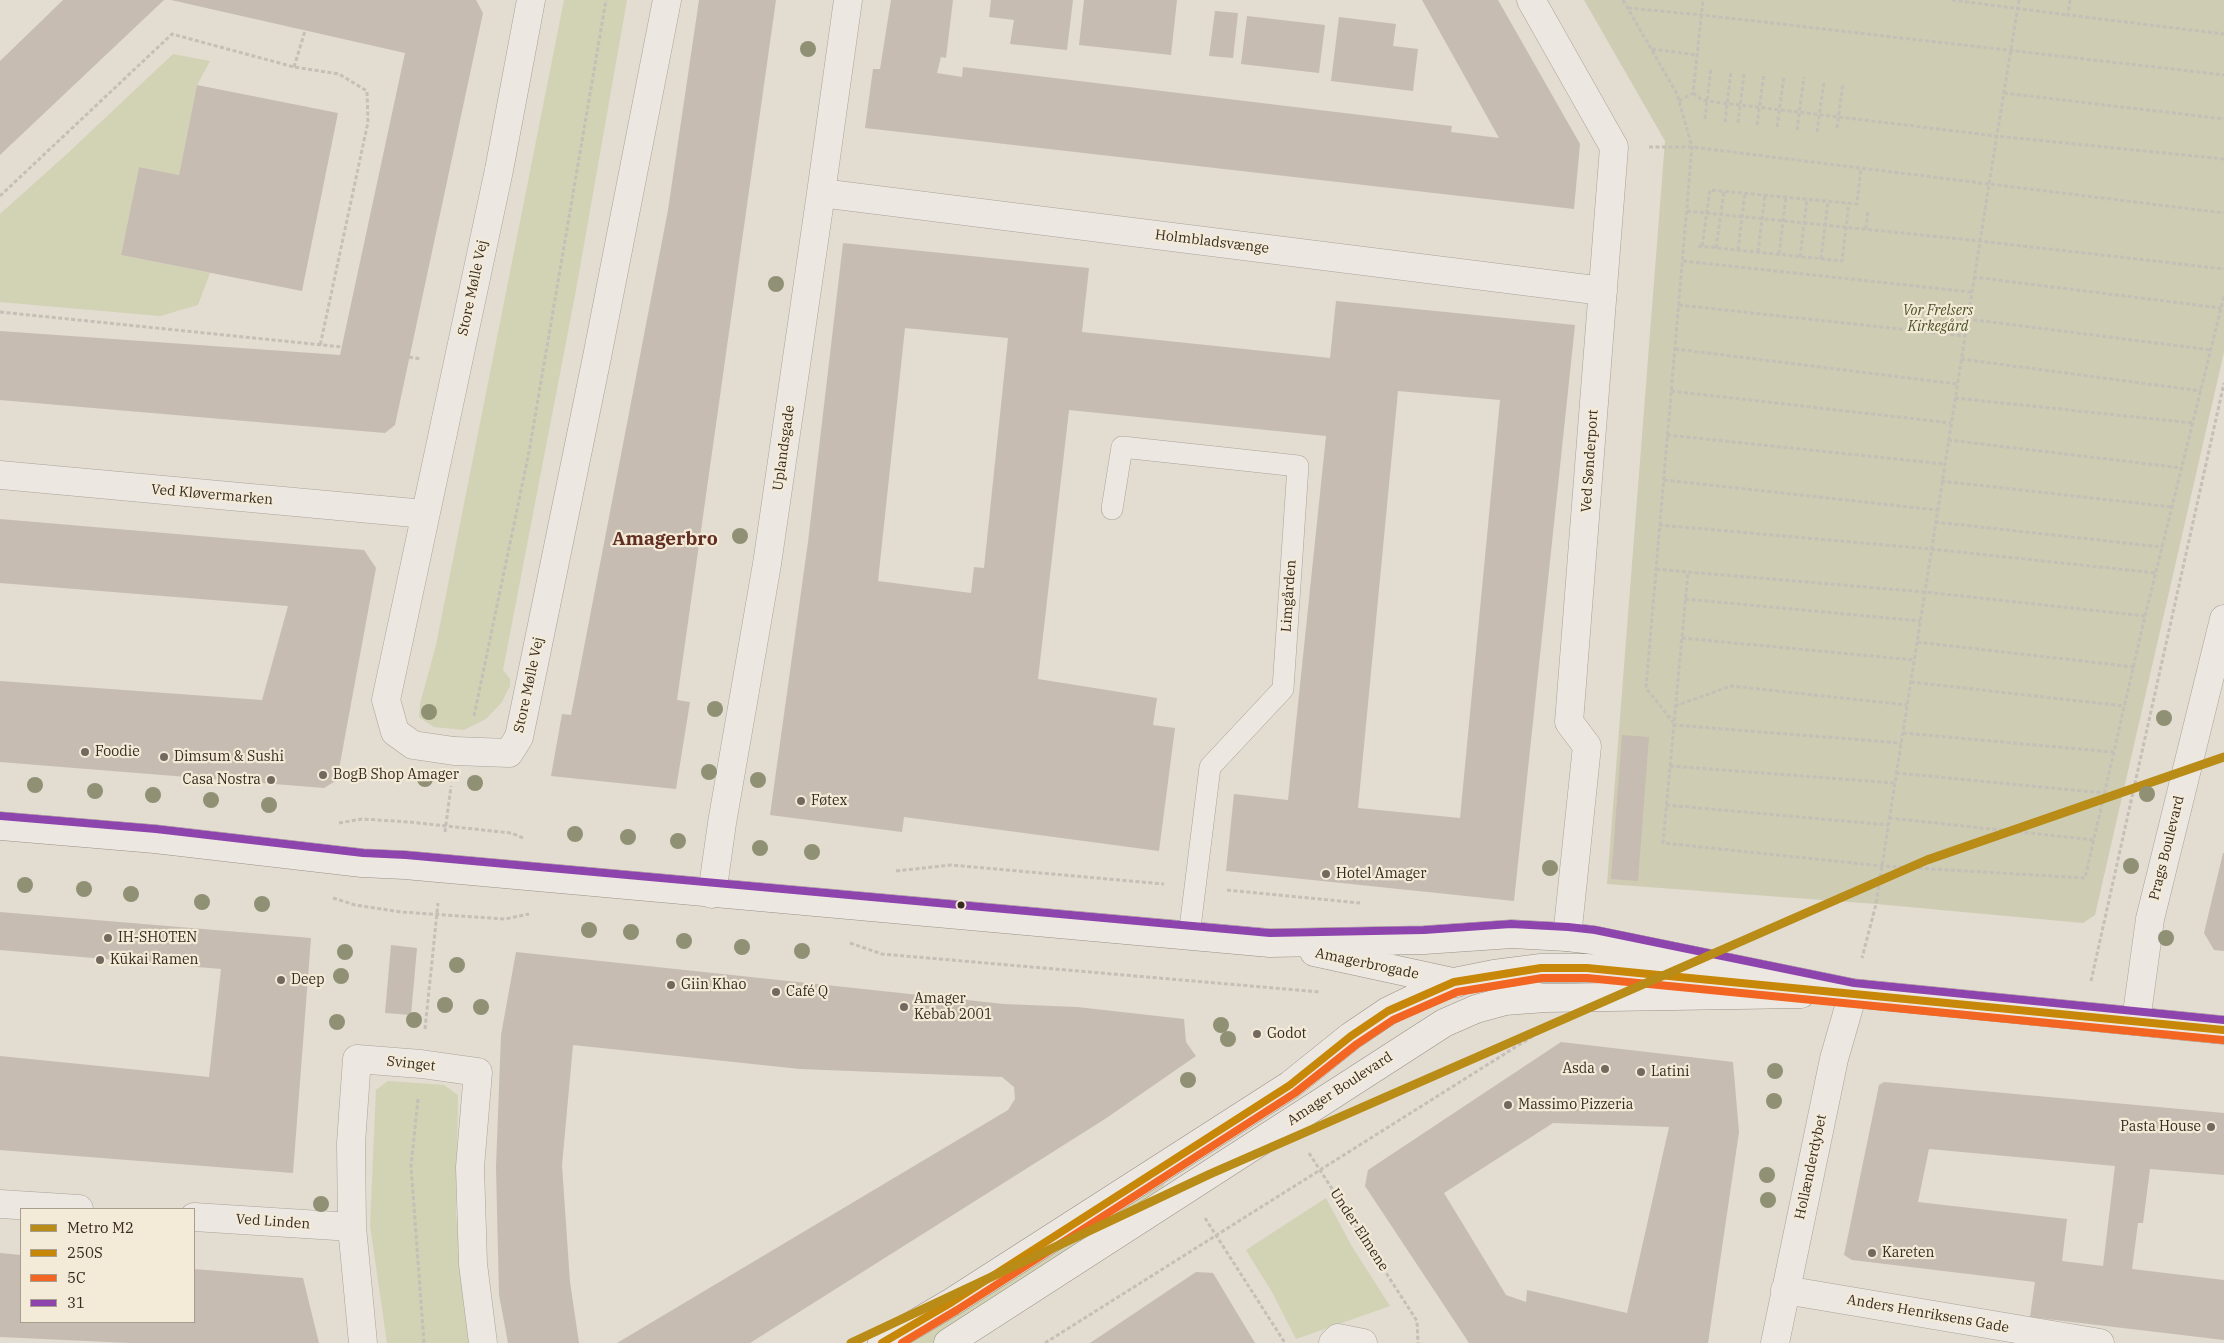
<!DOCTYPE html>
<meta charset="utf-8">
<style>
body{margin:0}
#map{position:relative;width:2224px;height:1343px;overflow:hidden;background:#e3dcd0;font-family:"IBM Plex Serif",serif}
canvas{display:block}
.legend{position:absolute;left:20px;top:1208px;width:175px;height:115px;box-sizing:border-box;background:#f3ead7;border:1px solid #a89e8e;margin:0;padding:6px 9px;list-style:none;font-size:15px;color:#372b21}
.legend li{display:flex;align-items:center;gap:10px;height:25px}
.legend b{width:25px;border:1px solid #a89e8e}
</style>
<div id="map">
<canvas width="2224" height="1343"></canvas>
<ul class="legend">
<li><b style="height:6px;background:#b88c16"></b>Metro M2</li>
<li><b style="height:6px;background:#c78708"></b>250S</li>
<li><b style="height:6px;background:#f26522"></b>5C</li>
<li><b style="height:6px;background:#8e44ad"></b>31</li>
</ul>
</div>
<script>
const context = document.querySelector('canvas').getContext('2d');
context.lineJoin = 'round';
function paint(path, color) {
  context.fillStyle = color;
  context.fill(path, 'evenodd');
}
function toPath(rows) {
  const path = new Path2D();
  for (const r of rows) {
    path.moveTo(r[0], r[1]);
    for (let i = 2; i < r.length; i += 2) path.lineTo(r[i], r[i + 1]);
  }
  return path;
}
function stroke(path, color, width, dash) {
  context.strokeStyle = color;
  context.lineWidth = width;
  context.lineCap = dash ? 'butt' : 'round';
  context.setLineDash(dash || []);
  context.stroke(path);
}
function write(font, color, halo, rows, align = 'center') {
  context.font = font + ' "IBM Plex Serif",serif';
  context.lineWidth = 4.5;
  context.setLineDash([]);
  context.textBaseline = 'middle';
  context.strokeStyle = halo;
  context.fillStyle = color;
  for (const [text, x, y, turn = 0] of rows) {
    context.save();
    context.translate(x, y);
    context.rotate((+turn || 0) * Math.PI / 180);
    context.textAlign = isNaN(turn) ? turn : align;
    if (halo) context.strokeText(text, 0, 0);
    context.fillText(text, 0, 0);
    context.restore();
  }
}
paint(toPath([
 [564,0,627,0,576,290,503,670,510,679,510,686,502,702,486,719,464,730,434,727,419,717,420,704,436,645],
 [173,54,210,61,197,85,179,175,139,167,121,255,210,273,198,305,160,316,0,302,0,214,68,153],
 [388,1081,444,1085,458,1095,456,1212,464,1306,471,1343,387,1343,370,1225,376,1090],
 [1161,1179,1167,1191,933,1343,900,1343],
 [1326,1198,1351,1245,1390,1306,1296,1339,1272,1292,1246,1250]
]), '#d2d2b4');
paint(toPath([
 [1584,0,2224,0,2224,352,2095,915,2083,923,1876,904,1607,884,1665,141]
]), '#ceccb3');
paint(toPath([
 [63,0,164,0,0,155,0,61],
 [171,0,476,0,483,13,395,425,385,433,0,400,0,331,340,355,405,53],
 [699,0,776,0,677,700,690,702,676,789,551,776,562,714,571,715,668,210],
 [891,0,953,0,946,58,941,57,937,73,962,77,963,67,1452,126,1451,132,1499,138,1422,0,1498,0,1580,144,1574,209,865,128,873,69,880,69],
 [991,0,1073,0,1067,50,1010,44,1014,20,989,17],
 [1084,0,1177,0,1171,55,1079,45],
 [1215,11,1238,13,1233,58,1209,56],
 [1247,16,1325,25,1319,73,1241,64],
 [1339,17,1396,24,1393,46,1418,49,1413,91,1331,81],
 [197,85,338,113,302,291,121,255,139,167,179,175],
 [843,243,1089,268,1082,332,1330,358,1336,301,1575,325,1514,901,1226,871,1234,794,1288,800,1326,436,1069,410,1038,679,1157,698,1153,725,1175,728,1159,851,904,817,902,832,770,815,808,542],
 [905,328,1008,338,984,568,974,567,971,593,878,581],
 [1398,391,1500,400,1460,818,1358,808],
 [0,519,364,550,376,568,337,780,324,788,0,762,0,681,262,700,288,606,0,583],
 [1622,735,1649,737,1638,881,1611,879],
 [2223,853,2224,853,2224,951,2214,950,2204,933],
 [0,912,311,938,293,1173,0,1150,0,1056,209,1077,221,969,0,950],
 [391,945,417,948,411,1015,385,1013],
 [516,952,1004,1004,1077,1007,1184,1019,1186,1042,1196,1056,1105,1119,750,1343,617,1343,1008,1110,1015,1099,1014,1087,1002,1077,800,1069,573,1045,562,1165,570,1282,579,1343,508,1343,499,1295,496,1167,501,1035],
 [1561,1042,1733,1062,1739,1132,1708,1343,1469,1343,1365,1186,1368,1170],
 [1553,1123,1669,1127,1627,1313,1527,1290,1526,1302,1506,1295,1444,1193],
 [1884,1082,2224,1113,2224,1175,2150,1169,2143,1223,2138,1223,2132,1269,2224,1280,2224,1340,2030,1317,2035,1282,1852,1260,1844,1255,1879,1085],
 [1929,1149,2115,1166,2103,1266,2062,1261,2067,1219,1918,1202],
 [0,1253,21,1255,21,1322,194,1322,194,1269,303,1278,319,1343,130,1343,0,1337],
 [1196,1272,1213,1273,1255,1343,1090,1343]
]), '#c7bcb1');
const lane = toPath([
 [1112,509,1122,447,1298,466,1283,689,1210,767,1189,936]
]);
const street = toPath([
 [531,0,499,170,386,700,395,732,413,745,454,751,509,753,519,737,597,357,667,0],
 [1531,0,1614,147,1569,722,1587,746,1567,937],
 [821,193,1603,291],
 [0,475,425,514],
 [712,894,722,823,767,564,821,193,848,0],
 [2136,1021,2150,919,2224,619],
 [0,1204,79,1209],
 [194,1217,352,1227],
 [1785,1290,2100,1343],
 [363,1343,352,1227,351,1143,357,1059,421,1064,478,1072,470,1167,473,1264,483,1343],
 [1333,1343,1338,1338,1363,1343],
 [1775,1343,1834,1059,1853,993]
]);
const secondary = toPath([
 [0,826,155,839,362,863,405,865,1270,943,1424,940,1512,934,1567,937,1593,940,1853,993,2224,1030],
 [1314,952,1457,983],
 [1527,995,1545,998,1801,994],
 [882,1343,952,1302,1290,1085,1351,1036,1388,1011,1419,996,1454,982,1494,974,1541,968,1587,968,1716,980],
 [948,1343,1444,1023,1476,1009,1505,1001,1545,998]
]);
stroke(lane, '#a9a299', 22);
stroke(street, '#a9a299', 29);
stroke(secondary, '#999188', 29);
stroke(toPath([
 [1623,0,1677,94,1692,147,1646,688,1673,722],
 [1952,0,2068,15],
 [2019,0,1989,184,2224,213],
 [2070,0,2068,15,2224,34],
 [1628,8,1702,15,2224,75],
 [1652,49,1697,55],
 [294,67,305,31],
 [1693,93,1702,100,1707,101,1996,136,2224,159],
 [2004,93,2224,119],
 [1679,101,1693,93,1703,0],
 [1705,119,1711,68],
 [1725,122,1731,71],
 [1738,123,1744,74],
 [1757,125,1764,73],
 [1777,127,1784,76],
 [1837,128,1843,83],
 [1797,130,1804,77],
 [1817,132,1824,81],
 [1649,147,1692,147,1989,184,1876,904,1862,958],
 [0,196,172,34,294,67,339,74,367,91,368,122,320,346],
 [1687,211,1980,241,2224,269],
 [1866,229,1868,210],
 [1698,246,1842,261,1849,203],
 [1702,246,1710,190,1857,204,1861,168],
 [1716,248,1724,191],
 [1738,250,1745,193],
 [1758,252,1765,195],
 [1779,254,1786,197],
 [1800,257,1807,199],
 [1821,259,1828,201],
 [1683,261,1971,292],
 [1973,277,2221,308],
 [1679,305,1964,336],
 [0,312,342,347],
 [1967,319,2211,350],
 [1675,349,1957,384],
 [409,357,421,359],
 [1961,359,2201,391],
 [1671,391,1951,423],
 [1955,398,2193,423],
 [1667,435,1944,464],
 [1948,440,2182,468],
 [1664,480,1937,510],
 [1941,481,2172,507],
 [1935,522,2162,547],
 [1659,525,1931,549,2156,573],
 [1656,569,1688,572],
 [1685,599,1920,621],
 [2145,616,1925,592,1688,572,1663,843,1882,866,2085,878,2145,616,2224,296],
 [1682,638,1914,660],
 [1917,642,2134,667],
 [1911,682,2124,706],
 [1675,706,1731,686,1907,705],
 [474,716,529,452,606,0],
 [1673,725,1901,743],
 [1903,733,2113,752],
 [1670,766,1895,783],
 [1896,773,2104,793],
 [1666,805,1888,825],
 [1889,818,2094,840],
 [339,823,362,819,409,822,511,833,523,838],
 [445,832,451,786],
 [896,871,951,865,1164,884],
 [1227,890,1360,903],
 [333,898,355,905,401,912,505,919,529,914],
 [850,943,882,954,1320,992],
 [2091,981,2224,383],
 [425,1029,438,903],
 [418,1099,411,1166,424,1343],
 [1309,1153,1417,1321,1418,1343],
 [1205,1218,1285,1343],
 [1045,1343,1533,1036]
]), '#c4bfb7', 3, [4, 2.5]);
stroke(lane, '#ece8e1', 21);
stroke(street, '#ece8e1', 28);
stroke(secondary, '#ece8e1', 28);
stroke(toPath([
 [882,1343,952,1302,1290,1085,1351,1036,1388,1011,1454,982,1541,968,1587,968,2224,1030]
]), '#c78708', 8);
stroke(toPath([
 [902,1343,957,1310,1295,1093,1357,1044,1393,1020,1457,992,1542,978,1587,978,2223,1040]
]), '#f26522', 8);
stroke(toPath([
 [1,816,156,829,363,853,406,855,1270,933,1424,930,1511,924,1568,927,1595,930,1854,983,2224,1020]
]), '#8e44ad', 8);
stroke(toPath([
 [851,1343,1210,1174,1927,860,2224,757]
]), '#b88c16', 9);
context.fillStyle = '#8f9074';
for (const [x, y] of [
 [808,49],
 [776,284],
 [740,536],
 [715,709],
 [429,712],
 [2164,718],
 [709,772],
 [425,779],
 [758,780],
 [475,783],
 [35,785],
 [95,791],
 [2147,794],
 [153,795],
 [211,800],
 [269,805],
 [575,834],
 [628,837],
 [678,841],
 [760,848],
 [812,852],
 [2131,866],
 [1550,868],
 [25,885],
 [84,889],
 [131,894],
 [202,902],
 [262,904],
 [589,930],
 [631,932],
 [2166,938],
 [684,941],
 [742,947],
 [802,951],
 [345,952],
 [457,965],
 [341,976],
 [445,1005],
 [481,1007],
 [414,1020],
 [337,1022],
 [1221,1025],
 [1228,1039],
 [1775,1071],
 [1188,1080],
 [1774,1101],
 [1767,1175],
 [1768,1200],
 [321,1204]
]) {
  context.beginPath();
  context.arc(x, y, 8, 0, 2 * Math.PI);
  context.fill();
}
for (const [x, y, r, color] of [
 [85,752,5,"#73695e"],
 [164,757,5,"#73695e"],
 [323,775,5,"#73695e"],
 [271,780,5,"#73695e"],
 [801,801,5,"#73695e"],
 [1326,874,5,"#73695e"],
 [961,905,4.5,"#372b21"],
 [108,938,5,"#73695e"],
 [100,960,5,"#73695e"],
 [281,980,5,"#73695e"],
 [671,985,5,"#73695e"],
 [776,992,5,"#73695e"],
 [904,1007,5,"#73695e"],
 [1257,1034,5,"#73695e"],
 [1605,1069,5,"#73695e"],
 [1641,1072,5,"#73695e"],
 [1508,1105,5,"#73695e"],
 [2211,1127,5,"#73695e"],
 [1872,1253,5,"#73695e"]
]) {
  const dot = new Path2D();
  dot.arc(x, y, r, 0, 2 * Math.PI);
  context.fillStyle = color;
  context.fill(dot);
  stroke(dot, '#f3ead7', 2);
}
write('14px', '#372b21', '#f3ead7', [
 ["Holmbladsvænge",1212,242,7],
 ["Store Mølle Vej",473,288,-78],
 ["Uplandsgade",784,448,-82],
 ["Ved Sønderport",1590,461,-86],
 ["Ved Kløvermarken",212,495,5],
 ["Limgården",1289,596,-86],
 ["Store Mølle Vej",529,685,-78],
 ["Prags Boulevard",2167,848,-76],
 ["Amagerbrogade",1367,964,12],
 ["Svinget",411,1064,6],
 ["Amager Boulevard",1340,1089,-33],
 ["Hollænderdybet",1811,1167,-78],
 ["Ved Linden",273,1222,4],
 ["Under Elmene",1359,1230,57],
 ["Anders Henriksens Gade",1928,1314,10]
]);
write('italic 14px', '#4a5229', '#f3ead7', [
 ["Vor Frelsers",1938,311],
 ["Kirkegård",1938,327]
]);
write('14px', '#372b21', '#f3ead7', [
 ["Foodie",95,752],
 ["Dimsum & Sushi",174,757],
 ["BogB Shop Amager",333,775],
 ["Casa Nostra",261,780,"right"],
 ["Føtex",811,801],
 ["Hotel Amager",1336,874],
 ["IH-SHOTEN",118,938],
 ["Kūkai Ramen",110,960],
 ["Deep",291,980],
 ["Giin Khao",681,985],
 ["Café Q",786,992],
 ["Amager",914,999],
 ["Kebab 2001",914,1015],
 ["Godot",1267,1034],
 ["Asda",1595,1069,"right"],
 ["Latini",1651,1072],
 ["Massimo Pizzeria",1518,1105],
 ["Pasta House",2201,1127,"right"],
 ["Kareten",1882,1253]
], 'left');
write('bold 19px', '#612e24', '#f3ead7', [
 ["Amagerbro",665,540]
]);
</script>
